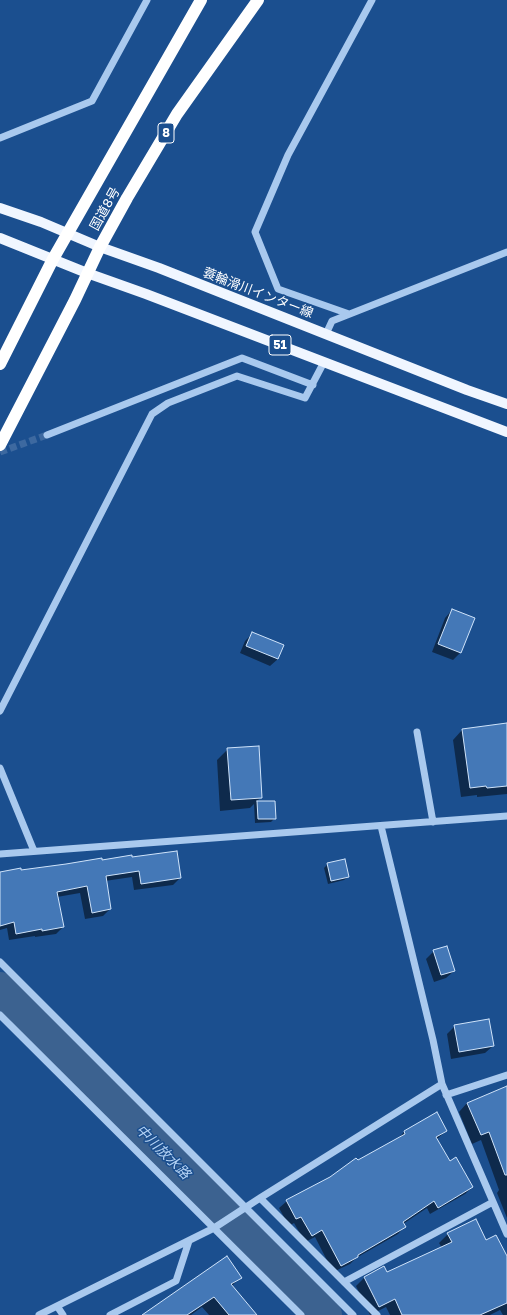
<!DOCTYPE html>
<meta charset="utf-8">
<style>
body{margin:0}
canvas{display:block;background:#1b4f8f}
</style>
<canvas width="507" height="1315"></canvas>
<script>
const context = document.querySelector('canvas').getContext('2d');
context.lineJoin = 'round';
function paint(path, color) {
  context.fillStyle = color;
  context.fill(path, 'evenodd');
}
function toPath(rows) {
  const path = new Path2D();
  for (const r of rows) {
    path.moveTo(r[0], r[1]);
    for (let i = 2; i < r.length; i += 2) path.lineTo(r[i], r[i + 1]);
  }
  return path;
}
function stroke(path, color, width, dash) {
  context.strokeStyle = color;
  context.lineWidth = width;
  context.lineCap = dash ? 'butt' : 'round';
  context.setLineDash(dash || []);
  context.stroke(path);
}
function write(font, color, halo, rows, align = 'center') {
  context.font = font + ' "Golos Text","Noto Sans JP",sans-serif';
  context.lineWidth = 3;
  context.setLineDash([]);
  context.textBaseline = 'middle';
  context.strokeStyle = halo;
  context.fillStyle = color;
  for (const [text, x, y, turn = 0] of rows) {
    context.save();
    context.translate(x, y);
    context.rotate((+turn || 0) * Math.PI / 180);
    context.textAlign = isNaN(turn) ? turn : align;
    if (halo) context.strokeText(text, 0, 0);
    context.fillText(text, 0, 0);
    context.restore();
  }
}
paint(toPath([
 [452,610,460,653,453,660,432,652,445,618],
 [253,633,278,659,270,666,240,653,245,641],
 [507,724,507,794,477,797,477,795,461,797,453,740,462,730],
 [228,749,261,797,256,802,274,802,275,818,271,822,255,823,254,804,250,808,220,811,217,760],
 [131,858,180,878,173,885,134,890,132,877,105,881,110,909,103,916,85,919,80,893,57,897,63,927,56,934,35,937,35,936,9,940,7,928,0,930,0,874],
 [328,864,348,877,344,880,328,884,324,868],
 [434,951,454,971,446,978,434,982,426,959],
 [455,1026,493,1046,485,1053,451,1059,447,1034],
 [507,1086,507,1218,497,1193,499,1190,481,1140,472,1144,459,1112,467,1103],
 [436,1114,446,1131,437,1139,450,1162,472,1187,465,1194,430,1214,427,1208,403,1224,405,1226,398,1234,356,1258,350,1264,333,1272,315,1237,305,1242,294,1223,289,1226,279,1208,287,1201,397,1140,404,1132],
 [448,1234,486,1241,507,1270,507,1315,503,1315,500,1310,490,1315,390,1315,386,1307,370,1315,356,1286,364,1278,386,1273,442,1248,439,1243],
 [240,1277,232,1286,256,1315,209,1315,202,1307,191,1315,144,1315]
]), '#0007');
stroke(toPath([
 [0,988,326,1315]
]), '#3c6290', 32);
const building = toPath([
 [452,609,475,618,461,653,438,644,452,609],
 [252,632,284,645,278,659,246,646,252,632],
 [507,723,507,786,487,788,486,786,470,788,462,729,507,723],
 [259,746,262,798,231,800,227,748,259,746],
 [257,801,275,801,276,819,258,819,257,801],
 [177,851,181,878,141,884,139,871,106,876,111,909,92,913,87,886,57,892,64,927,42,931,42,929,16,934,14,922,0,926,0,872,21,868,21,870,66,864,102,858,102,860,132,855,132,857,177,851],
 [345,859,349,877,331,881,327,863,345,859],
 [447,946,455,971,441,975,433,950,447,946],
 [489,1019,494,1046,459,1052,454,1025,489,1019],
 [507,1086,507,1175,505,1175,489,1132,481,1135,467,1103,507,1086],
 [437,1112,447,1131,436,1137,450,1161,456,1157,473,1187,438,1208,434,1201,403,1222,406,1227,358,1255,358,1257,341,1266,322,1230,312,1236,301,1217,296,1219,286,1200,330,1177,356,1158,358,1160,405,1134,404,1131,437,1112],
 [476,1219,486,1240,496,1235,507,1256,507,1303,480,1315,402,1315,395,1299,379,1307,364,1277,384,1266,387,1272,452,1242,447,1233,476,1219],
 [227,1256,242,1278,231,1284,257,1315,229,1315,214,1297,187,1315,142,1315,227,1256]
]);
paint(building, '#4478b7');
stroke(building, '#cfe3fa', 1);
stroke(toPath([
 [0,452,47,435]
]), '#3d69a0', 7, [7, 3.5]);
stroke(toPath([
 [0,138,92,101,147,0],
 [349,314,278,289,255,232,288,155,372,0],
 [326,334,332,321,507,252],
 [47,435,242,358,313,385],
 [0,711,152,414,168,403,237,376,305,398,324,362],
 [417,732,433,822],
 [0,768,34,851],
 [381,826,433,1040,442,1084,507,1234],
 [0,854,507,816],
 [0,962,353,1315],
 [0,1015,301,1315],
 [446,1095,507,1075],
 [260,1198,377,1315],
 [344,1282,493,1202],
 [57,1306,63,1315],
 [39,1315,214,1228,260,1198,442,1084],
 [110,1315,176,1281,189,1241]
]), '#a9c9ee', 7);
stroke(toPath([
 [0,208,41,222,100,247,159,268,467,390,507,404],
 [0,238,87,273,146,294,507,432]
]), '#f0f6ff', 10);
stroke(toPath([
 [0,364,53,259,201,0],
 [0,445,75,300,100,247,127,198,177,114,258,0]
]), '#fff', 12);
for (const [x, y, w] of [
 [166,133,16],
 [280,345,22]
]) {
  const box = new Path2D();
  box.roundRect(x - w / 2, y - 10, w, 20, 3);
  context.fillStyle = '#1b4f8f';
  context.fill(box);
  stroke(box, '#fff', 1);
}
write('bold 12px', '#fff', null, [
 ["8",166,133],
 ["51",280,345]
]);
write('13px', '#fff', '#1b4f8f', [
 ["国道8号",105,209,-61],
 ["蓑輪滑川インター線",258,293,21]
]);
write('italic 14px', '#b5d3f5', '#1b4f8f', [
 ["中川放水路",163,1152,45]
]);
</script>
